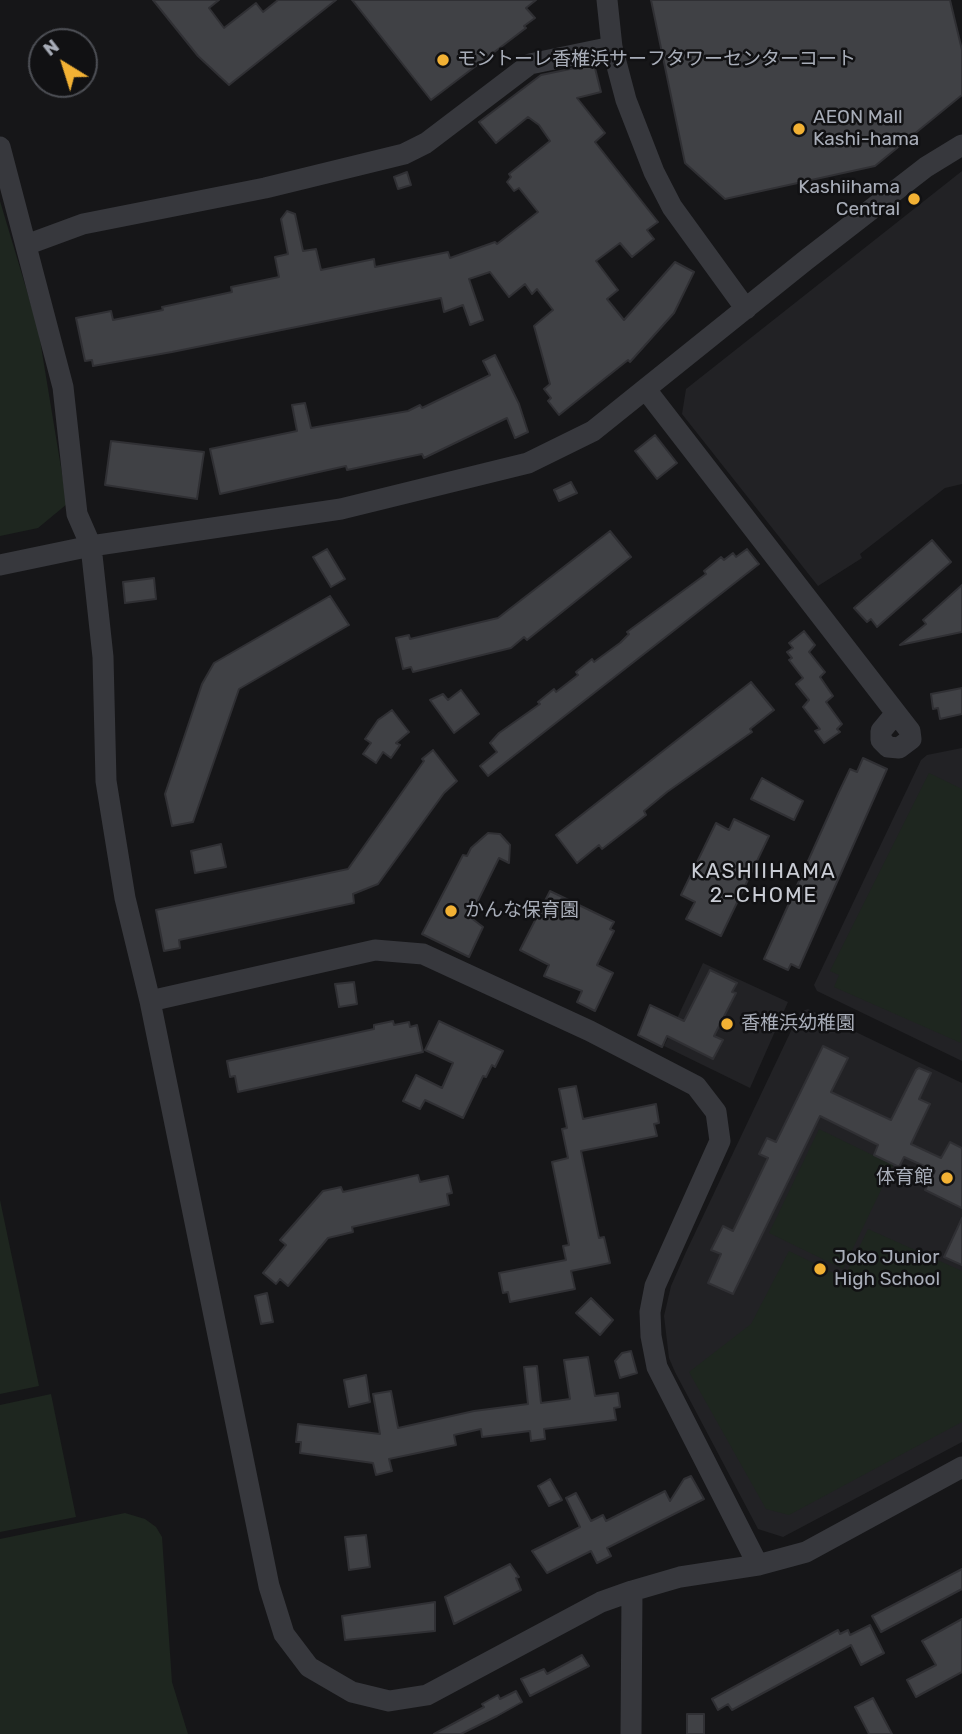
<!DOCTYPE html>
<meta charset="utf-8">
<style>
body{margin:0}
#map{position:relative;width:962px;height:1734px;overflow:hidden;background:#161618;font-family:Rubik,sans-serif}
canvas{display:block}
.north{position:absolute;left:28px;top:28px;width:70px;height:70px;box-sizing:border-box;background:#111113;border:2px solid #4d4f55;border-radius:50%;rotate:322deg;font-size:19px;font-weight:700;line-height:28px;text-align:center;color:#a8adb8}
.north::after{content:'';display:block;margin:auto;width:24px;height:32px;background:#f2b134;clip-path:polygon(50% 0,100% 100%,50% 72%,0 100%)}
</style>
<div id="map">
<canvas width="962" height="1734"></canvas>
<div class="north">N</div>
</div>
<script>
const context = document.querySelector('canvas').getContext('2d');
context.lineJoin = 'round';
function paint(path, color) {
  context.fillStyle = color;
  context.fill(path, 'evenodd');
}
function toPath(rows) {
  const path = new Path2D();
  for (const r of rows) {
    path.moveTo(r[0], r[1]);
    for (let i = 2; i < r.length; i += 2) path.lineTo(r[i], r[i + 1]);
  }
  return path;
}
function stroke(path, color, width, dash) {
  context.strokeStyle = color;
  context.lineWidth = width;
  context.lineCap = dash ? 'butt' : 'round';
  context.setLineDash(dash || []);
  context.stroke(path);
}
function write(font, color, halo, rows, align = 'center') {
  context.font = font + ' Rubik,"Noto Sans JP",sans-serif';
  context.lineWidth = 5;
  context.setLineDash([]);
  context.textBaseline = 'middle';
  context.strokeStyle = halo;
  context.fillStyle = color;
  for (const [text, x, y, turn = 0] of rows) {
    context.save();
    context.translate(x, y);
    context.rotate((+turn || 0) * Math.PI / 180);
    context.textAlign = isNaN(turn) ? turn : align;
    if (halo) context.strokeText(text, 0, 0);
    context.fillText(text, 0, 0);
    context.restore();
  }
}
paint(toPath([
 [962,171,962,484,945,488,860,554,862,558,818,586,682,414,686,389],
 [962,748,962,1061,817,991,814,985,921,760,927,755],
 [703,963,788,1002,750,1088,664,1046],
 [808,1009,962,1083,962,1442,783,1537,758,1529,675,1372,669,1358,664,1316,671,1286,686,1252,800,1012]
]), '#222225');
paint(toPath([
 [0,201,38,328,67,504,38,528,0,536],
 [929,773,962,789,961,1043,834,987,839,975,830,971],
 [819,1129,893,1165,843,1269,769,1233],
 [0,1200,39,1386,0,1394],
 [868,1229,962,1271,962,1422,789,1515,766,1509,689,1372,751,1324,789,1251,844,1278],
 [51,1394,76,1517,0,1532,0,1405],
 [125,1513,145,1519,156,1527,162,1537,172,1682,188,1734,0,1734,0,1539]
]), '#1e261f');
const building = toPath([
 [153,0,219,0,209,8,224,28,256,3,263,12,278,0,336,0,229,85,198,56,153,0],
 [352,0,536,0,526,8,535,18,524,26,526,28,431,100,352,0],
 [651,0,950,0,962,50,962,95,875,166,725,199,685,163,651,0],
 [594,64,601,92,577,98,605,133,595,142,658,222,647,230,654,239,632,257,620,243,596,261,618,290,607,299,624,320,675,262,694,272,674,313,630,362,628,360,559,415,548,401,551,398,544,389,550,384,534,326,553,310,537,289,532,294,525,284,509,297,490,272,469,279,483,320,470,325,463,305,444,312,441,298,172,352,93,366,92,360,85,361,76,318,111,311,113,320,163,310,162,307,232,292,231,287,279,277,275,257,288,254,281,219,287,211,295,214,303,251,316,249,321,270,374,259,375,267,448,252,450,258,495,242,497,244,538,212,519,188,514,191,507,182,511,177,509,174,550,141,539,125,528,117,496,143,479,122,541,75,594,64],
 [407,172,411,185,398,189,394,177,407,172],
 [495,355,519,404,528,432,515,438,507,418,424,458,422,454,347,470,346,466,220,494,210,449,297,431,292,405,305,403,311,428,408,411,420,405,422,408,490,375,483,361,495,355],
 [655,435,677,463,657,479,635,451,655,435],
 [111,441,204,452,197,499,105,485,111,441],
 [571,482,577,493,559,501,554,490,571,482],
 [610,531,631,557,527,640,524,637,511,648,413,672,411,667,403,669,396,638,409,635,410,639,498,618,610,531],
 [932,540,951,562,877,627,871,619,867,622,854,608,932,540],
 [327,549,345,579,331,587,313,557,327,549],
 [747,549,759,564,488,776,480,766,497,752,490,743,499,733,540,704,538,702,554,689,556,692,578,675,576,672,592,659,594,662,620,643,629,634,627,632,706,574,704,571,721,557,724,560,733,553,736,557,747,549],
 [154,578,156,599,125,603,123,582,154,578],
 [962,585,962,632,900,645,926,624,923,620,962,585],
 [330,596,349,625,239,689,193,822,172,826,165,794,202,684,214,663,330,596],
 [804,631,815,645,809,652,825,672,820,677,833,696,826,702,842,724,837,729,840,732,824,743,815,731,820,729,803,707,809,700,796,684,803,678,789,660,792,658,787,652,793,648,789,643,804,631],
 [751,682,774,710,750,729,752,732,667,792,644,811,646,815,602,849,599,845,577,863,556,835,751,682],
 [962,688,962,714,940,719,938,708,933,709,931,694,962,688],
 [461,690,479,714,454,733,430,700,443,694,448,700,461,690],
 [392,710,409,732,396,743,400,745,391,758,383,752,376,763,363,754,371,743,365,739,378,720,392,710],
 [433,750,457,781,444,793,378,884,353,894,354,903,179,940,180,948,164,951,156,910,348,869,424,761,422,759,433,750],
 [863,758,887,769,799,968,791,964,788,970,764,959,839,792,850,769,857,772,863,758],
 [762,778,803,801,794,820,751,799,762,778],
 [734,819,769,836,721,936,686,919,695,902,681,895,716,823,729,830,734,819],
 [488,833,500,834,510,845,509,863,499,858,470,917,483,927,469,957,422,934,463,855,467,856,471,848,488,833],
 [221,844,226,867,195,873,191,851,221,844],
 [550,891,614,922,610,929,614,931,597,965,613,973,595,1011,577,1002,582,991,544,976,549,965,520,950,550,891],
 [710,970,737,983,732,992,736,993,714,1036,723,1040,713,1059,667,1036,662,1047,638,1035,650,1005,684,1021,710,970],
 [354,982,357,1004,339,1007,335,984,354,982],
 [393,1021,394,1025,409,1022,410,1027,417,1025,423,1052,238,1092,235,1076,230,1077,227,1061,374,1029,374,1025,393,1021],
 [439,1021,503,1051,495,1067,492,1065,486,1077,483,1076,463,1118,425,1100,420,1109,403,1101,416,1075,442,1088,453,1063,425,1050,439,1021],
 [823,1046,848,1058,831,1092,891,1120,916,1070,919,1068,931,1073,919,1099,930,1104,911,1144,941,1158,950,1142,962,1148,962,1208,925,1190,935,1171,904,1157,899,1167,874,1155,878,1145,820,1116,733,1294,708,1283,721,1254,711,1250,723,1226,733,1231,768,1158,759,1154,767,1138,776,1142,823,1046],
 [576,1086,583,1119,656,1104,659,1123,654,1124,657,1136,581,1151,599,1238,604,1237,610,1263,571,1271,575,1289,510,1302,508,1292,503,1293,499,1273,566,1260,563,1246,569,1245,552,1162,568,1158,562,1129,567,1128,559,1089,576,1086],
 [418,1175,420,1182,448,1176,452,1193,447,1194,449,1205,352,1227,353,1232,328,1238,288,1286,280,1279,276,1284,263,1273,286,1245,280,1240,323,1191,341,1187,343,1192,418,1175],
 [962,1218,962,1265,944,1257,962,1218],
 [267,1293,273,1322,261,1324,255,1296,267,1293],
 [591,1298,613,1320,600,1335,576,1313,591,1298],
 [631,1351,637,1373,620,1378,615,1361,622,1353,631,1351],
 [588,1357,595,1396,618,1393,620,1407,614,1408,616,1420,544,1429,545,1439,531,1441,530,1431,482,1437,481,1429,454,1435,456,1445,389,1459,392,1471,376,1475,373,1463,300,1453,301,1442,296,1442,298,1424,380,1434,373,1394,391,1391,398,1428,474,1411,528,1404,524,1367,537,1366,541,1403,570,1399,564,1360,588,1357],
 [366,1375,370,1402,349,1407,344,1380,366,1375],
 [691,1476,704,1499,607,1548,611,1556,597,1563,591,1551,547,1573,532,1551,580,1527,566,1498,576,1493,591,1521,603,1515,606,1521,665,1491,670,1501,684,1479,691,1476],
 [550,1479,562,1500,549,1506,538,1486,550,1479],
 [366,1535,370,1567,349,1570,345,1537,366,1535],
 [510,1564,519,1577,516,1578,521,1590,454,1624,445,1597,510,1564],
 [962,1569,962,1589,881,1632,872,1616,962,1569],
 [435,1602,435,1631,345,1640,342,1616,435,1602],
 [962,1619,962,1672,916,1697,907,1680,936,1665,922,1641,962,1619],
 [870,1625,884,1653,861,1665,851,1645,732,1710,728,1704,718,1710,712,1699,838,1630,840,1634,848,1630,850,1635,870,1625],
 [582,1655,589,1666,530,1696,521,1679,544,1669,547,1674,582,1655],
 [516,1691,522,1702,497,1716,461,1734,434,1734,484,1707,482,1704,498,1695,500,1699,516,1691],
 [873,1698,892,1734,869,1734,855,1707,873,1698],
 [687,1714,704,1714,704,1734,687,1734,687,1714]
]);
paint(building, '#404145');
stroke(building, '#303034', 2);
stroke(toPath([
 [607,0,612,47,626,100,654,172,672,207,746,309],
 [0,147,63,387,77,514,91,546,103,657,106,781,125,898,150,1001,269,1586,284,1634,309,1667,352,1692,389,1701,427,1695,601,1602,632,1591,680,1577,758,1565,806,1552,962,1467],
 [26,245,83,224,265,188,404,154,426,143,530,64,612,47],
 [647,391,896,713,910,731,911,739,899,748,888,747,881,740,881,731,896,713],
 [0,565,91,546,341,509,528,463,593,431,806,260,926,167,962,145],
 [150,1001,375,950,423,954,590,1031,696,1086,716,1112,720,1141,655,1286,650,1312,651,1336,657,1367,758,1565],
 [631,1734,632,1591]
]), '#37383d', 21);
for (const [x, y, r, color] of [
 [443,60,7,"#f2b134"],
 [799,129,7,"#f2b134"],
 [914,199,7,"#f2b134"],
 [451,911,7,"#f2b134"],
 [727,1024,7,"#f2b134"],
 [947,1178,7,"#f2b134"],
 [820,1269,7,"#f2b134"]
]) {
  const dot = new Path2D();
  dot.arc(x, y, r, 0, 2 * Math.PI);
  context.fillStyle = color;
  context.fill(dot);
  stroke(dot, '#111113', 2.5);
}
write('19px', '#a8adb8', '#111113', [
 ["モントーレ香椎浜サーフタワーセンターコート",457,60],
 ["AEON Mall",813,118],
 ["Kashi-hama",813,140],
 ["Kashiihama",900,188,"right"],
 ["Central",900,210,"right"],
 ["かんな保育園",465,911],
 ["香椎浜幼稚園",741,1024],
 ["体育館",933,1178,"right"],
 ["Joko Junior",834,1258],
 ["High School",834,1280]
], 'left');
context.letterSpacing = '2px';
write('21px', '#c9ccd4', '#111113', [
 ["KASHIIHAMA",764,872],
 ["2-CHOME",764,896]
]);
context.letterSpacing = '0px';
</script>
